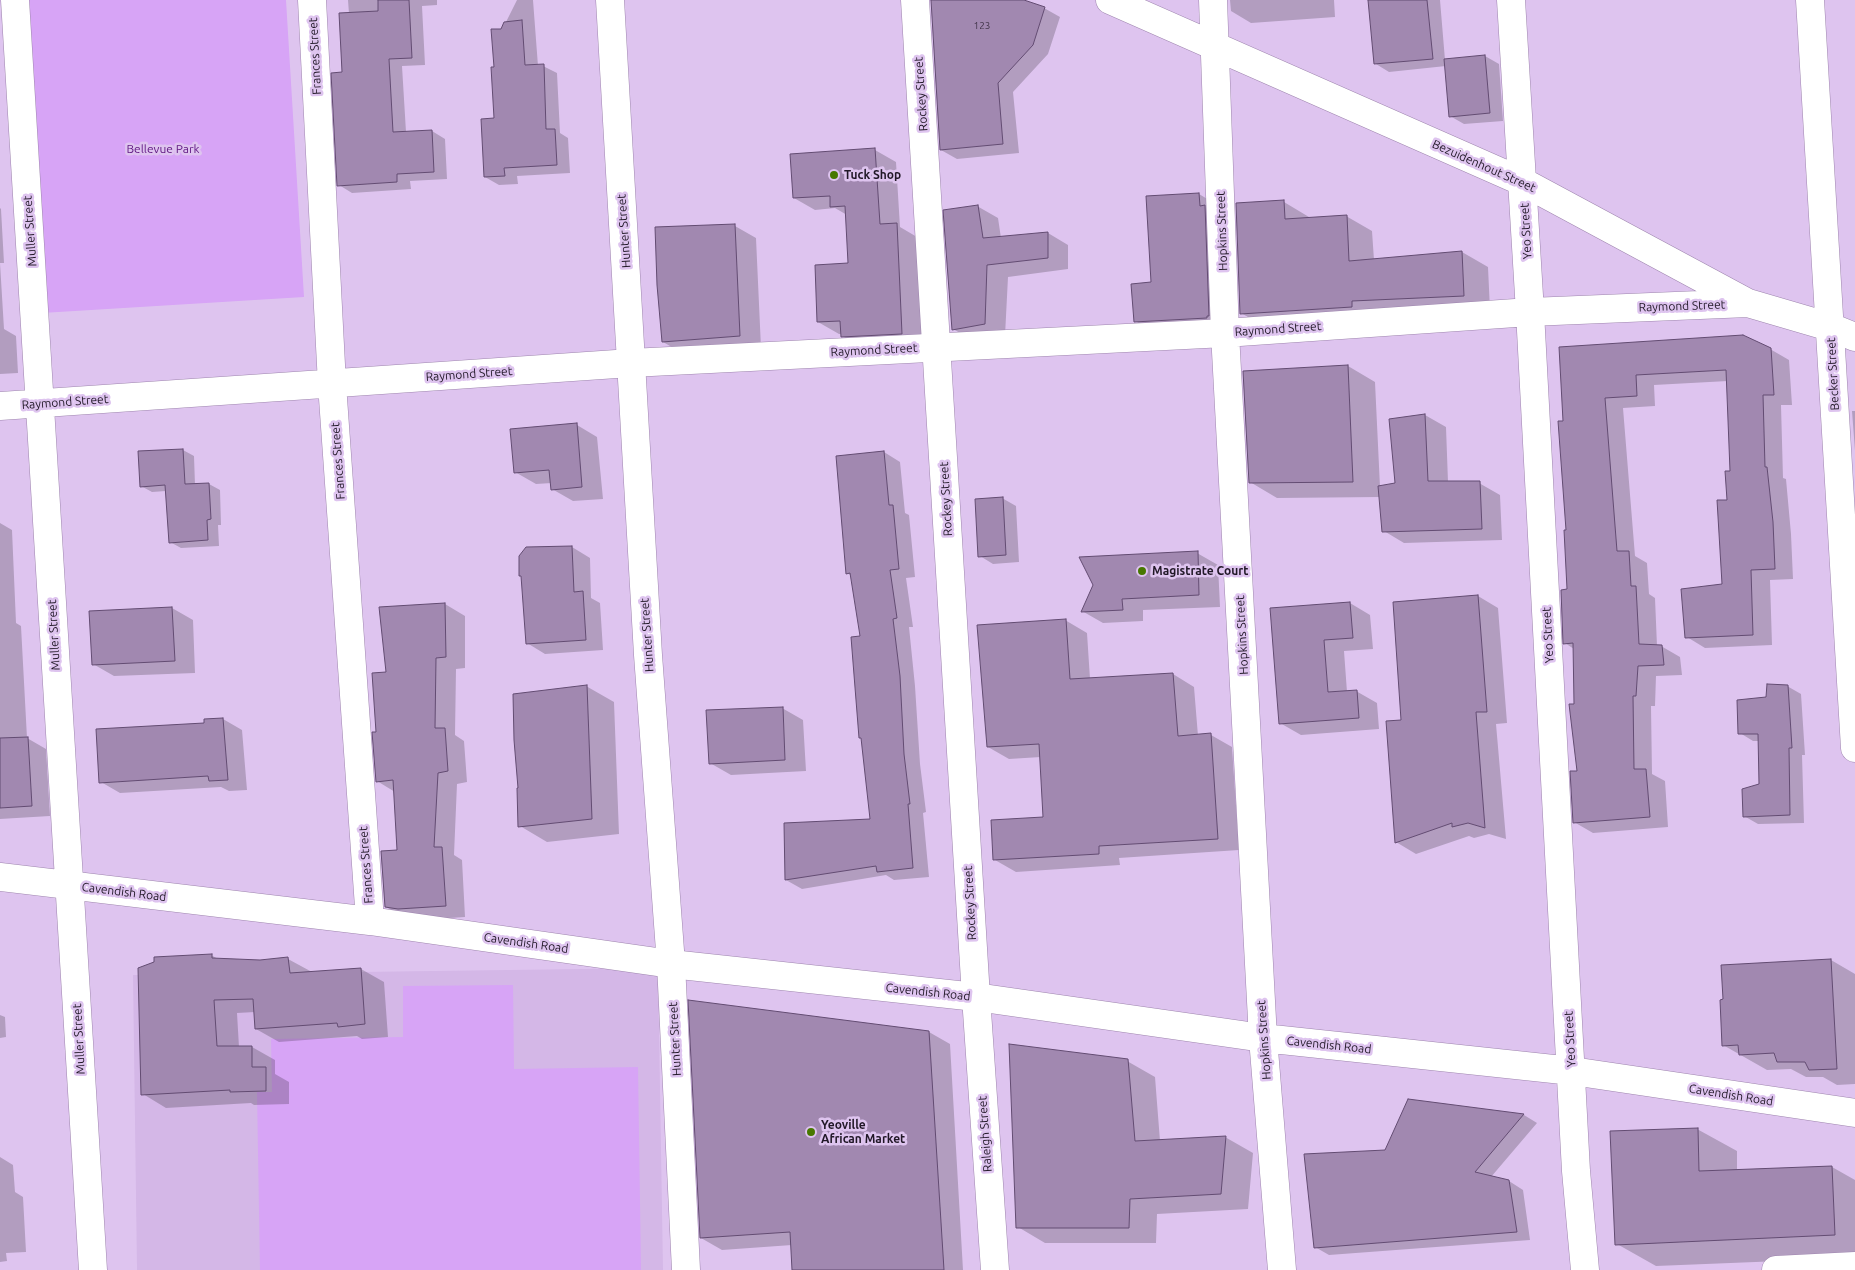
<!DOCTYPE html>
<style>
body{margin:0}
canvas{display:block;background:#dec4ef}
</style>
<canvas width="1855" height="1270"></canvas>
<script>
const context = document.querySelector('canvas').getContext('2d');
context.lineJoin = 'round';
function paint(path, color) {
  context.fillStyle = color;
  context.fill(path, 'evenodd');
}
function toPath(rows) {
  const path = new Path2D();
  for (const r of rows) {
    path.moveTo(r[0], r[1]);
    for (let i = 2; i < r.length; i += 2) path.lineTo(r[i], r[i + 1]);
  }
  return path;
}
function stroke(path, color, width, dash) {
  context.strokeStyle = color;
  context.lineWidth = width;
  context.lineCap = dash ? 'butt' : 'round';
  context.setLineDash(dash || []);
  context.stroke(path);
}
function write(font, color, halo, rows, align = 'center') {
  context.font = font + ' Ubuntu,sans-serif';
  context.lineWidth = 5;
  context.setLineDash([]);
  context.textBaseline = 'middle';
  context.strokeStyle = halo;
  context.fillStyle = color;
  for (const [text, x, y, turn = 0] of rows) {
    context.save();
    context.translate(x, y);
    context.rotate((+turn || 0) * Math.PI / 180);
    context.textAlign = isNaN(turn) ? turn : align;
    if (halo) context.strokeText(text, 0, 0);
    context.fillText(text, 0, 0);
    context.restore();
  }
}
paint(toPath([
 [658,968,663,1270,137,1270,133,975]
]), '#d4b7e7');
paint(toPath([
 [23,0,286,0,304,297,42,313],
 [513,985,514,1069,638,1067,641,1270,260,1270,257,1092,272,1092,271,1039,403,1037,403,986]
]), '#d7a4f6');
paint(toPath([
 [348,0,437,0,437,5,422,6,425,65,402,66,406,132,432,131,445,139,447,179,410,181,411,189,352,193,339,185,344,73,349,14],
 [517,0,533,0,538,66,543,66,557,73,560,133,568,138,570,173,517,176,518,184,499,185,485,177,495,119,495,68,502,30],
 [932,0,1019,0,1044,8,1060,17,1048,54,1013,92,1019,153,957,159,941,150],
 [1230,0,1334,0,1335,17,1251,23,1231,11],
 [1370,0,1440,0,1445,60,1485,56,1499,64,1503,121,1464,124,1450,116,1446,66,1389,72,1376,64],
 [875,150,896,162,900,227,917,237,923,345,863,348,842,336,842,334,839,334,818,322,849,264,847,215,835,208,815,210,794,198],
 [1199,194,1219,206,1229,327,1156,333,1135,321,1152,283],
 [1284,202,1309,217,1310,219,1346,216,1372,231,1374,260,1462,252,1488,267,1490,310,1267,328,1241,313],
 [977,206,998,218,1001,238,1048,233,1068,245,1068,269,1008,277,1005,336,974,341,953,329],
 [0,208,1,209,4,263,0,263,4,329,16,336,18,373,0,374],
 [735,226,756,238,761,348,684,354,663,342,656,229],
 [1560,348,1770,349,1789,360,1792,405,1781,405,1783,478,1786,479,1791,534,1793,579,1770,580,1772,645,1705,648,1687,637,1723,585,1731,472,1728,381,1654,385,1655,406,1623,408,1635,556,1647,563,1649,594,1655,598,1657,646,1661,646,1680,657,1682,675,1656,676,1655,706,1651,706,1652,774,1665,781,1668,827,1593,833,1574,822,1579,772,1574,649,1565,643,1569,591,1564,422],
 [1348,366,1375,382,1380,487,1396,484,1425,415,1446,427,1448,482,1479,483,1500,495,1502,540,1404,543,1384,531,1381,497,1277,498,1250,482],
 [1852,411,1855,411,1855,451],
 [577,425,597,437,603,499,573,501,552,489,552,483,536,484,515,472],
 [183,450,194,456,195,485,209,484,220,490,221,525,218,525,219,546,181,548,170,542,166,491,152,492,141,486],
 [884,452,900,462,905,513,909,515,915,577,906,578,913,627,909,627,915,686,920,764,926,812,923,813,929,877,894,880,886,875,802,889,786,880,872,821,862,637,852,576,847,573],
 [1002,498,1016,506,1019,562,993,564,980,556],
 [0,523,12,530,16,623,21,626,27,738,46,749,50,816,0,819],
 [572,547,590,558,591,598,600,603,603,650,545,654,527,643],
 [1197,553,1218,565,1220,607,1143,610,1143,621,1103,623,1082,611],
 [1478,596,1498,608,1507,723,1496,724,1506,839,1489,834,1474,838,1469,836,1416,854,1396,842,1402,722],
 [1350,603,1370,615,1373,649,1344,651,1347,692,1356,691,1377,703,1379,729,1301,735,1280,723,1272,610],
 [445,604,465,616,465,668,456,669,455,735,464,741,467,782,457,784,454,855,462,860,465,917,419,920,406,918,386,907,398,851,395,792,377,781,378,733,387,673],
 [172,608,193,620,195,673,114,676,93,664],
 [1065,620,1087,633,1090,679,1173,674,1194,687,1198,736,1211,735,1232,747,1239,850,1119,858,1120,865,1016,872,995,860,1045,818,1041,757,1009,759,988,747],
 [586,686,614,702,619,834,547,842,520,826],
 [1787,686,1801,694,1805,755,1802,755,1804,823,1758,824,1744,816,1760,785,1759,741,1753,741,1740,733,1767,699],
 [782,708,803,720,806,771,731,775,710,763],
 [223,719,242,730,247,790,229,791,221,787,120,793,101,782,205,724],
 [211,955,218,959,260,961,288,959,312,972,361,969,384,982,388,1037,362,1039,357,1036,279,1042,256,1029,255,1012,237,1013,239,1047,252,1047,275,1060,275,1074,289,1082,289,1104,254,1105,251,1103,166,1108,143,1094],
 [1831,960,1855,974,1855,1084,1837,1085,1823,1077,1806,1077,1791,1069,1767,1070,1723,1045],
 [0,1015,5,1017,6,1037,0,1038],
 [929,1032,950,1044,963,1270,793,1270,792,1245,722,1250,701,1238],
 [1127,1061,1155,1077,1160,1141,1225,1137,1253,1153,1248,1209,1157,1214,1156,1243,1045,1243,1018,1227],
 [1409,1100,1524,1115,1537,1123,1491,1177,1509,1181,1523,1190,1530,1240,1329,1255,1315,1247,1385,1151],
 [1697,1129,1737,1151,1737,1171,1832,1167,1855,1180,1855,1258,1656,1266,1617,1244],
 [0,1157,13,1165,15,1192,23,1197,26,1252,6,1253,7,1261,0,1262]
]), '#0003');
const building = toPath([
 [378,0,409,0,412,58,389,59,393,132,432,130,434,172,397,174,397,182,337,186,331,73,342,72,339,13,378,11,378,0],
 [931,0,1024,0,1045,7,1033,45,998,83,1003,144,940,150,931,0],
 [1368,0,1427,0,1433,59,1374,64,1368,0],
 [522,20,525,65,544,64,546,129,555,129,557,165,504,168,505,176,484,177,481,119,494,118,491,67,494,67,491,29,501,29,504,22,522,20],
 [1485,55,1490,113,1449,117,1444,59,1485,55],
 [875,148,880,224,897,223,902,334,841,337,840,321,817,322,815,265,848,263,845,206,830,207,830,196,793,198,790,154,875,148],
 [1199,193,1200,206,1205,205,1209,316,1207,316,1207,318,1134,322,1131,284,1151,282,1146,196,1199,193],
 [1284,200,1285,219,1347,215,1349,261,1462,251,1464,296,1352,301,1352,307,1240,314,1236,203,1284,200],
 [978,205,983,238,1048,232,1048,258,987,265,985,324,952,330,943,210,978,205],
 [735,224,740,336,662,342,657,285,655,227,735,224],
 [1743,335,1771,348,1774,395,1763,395,1765,467,1767,467,1773,522,1775,569,1751,570,1753,635,1685,638,1681,589,1722,584,1717,500,1727,500,1725,471,1730,471,1726,370,1636,375,1637,396,1605,398,1617,551,1629,551,1631,586,1636,586,1639,644,1662,645,1664,665,1638,666,1636,696,1633,696,1634,769,1646,769,1650,817,1573,823,1570,771,1577,771,1569,704,1574,704,1573,643,1563,644,1561,590,1567,589,1564,530,1566,530,1558,421,1563,421,1559,347,1743,335],
 [1348,365,1353,482,1249,483,1243,371,1348,365],
 [1425,414,1428,481,1480,481,1482,529,1382,532,1378,486,1395,483,1389,419,1425,414],
 [577,423,582,487,551,490,549,470,514,473,510,429,577,423],
 [183,449,185,484,209,483,211,519,207,520,208,540,169,543,165,485,140,487,138,451,183,449],
 [884,451,889,505,893,505,899,569,890,570,897,618,893,619,900,676,904,754,910,804,908,804,913,868,877,872,876,866,785,880,784,823,870,819,861,738,859,738,851,637,860,636,850,573,846,574,836,456,884,451],
 [1003,497,1006,555,978,557,975,499,1003,497],
 [572,546,574,592,583,591,586,640,526,644,521,576,519,576,519,556,526,547,572,546],
 [1198,551,1199,595,1122,599,1123,610,1081,612,1093,585,1079,557,1198,551],
 [1478,595,1487,712,1476,712,1485,828,1468,823,1452,827,1452,823,1395,843,1386,721,1401,720,1393,602,1478,595],
 [1350,602,1353,638,1324,640,1328,692,1357,690,1359,718,1279,724,1270,608,1350,602],
 [445,603,446,657,436,658,435,728,445,728,448,771,438,773,434,847,442,847,446,906,398,909,385,907,381,851,397,850,393,780,376,782,372,732,376,732,372,673,386,672,379,607,445,603],
 [172,607,175,661,92,665,89,611,172,607],
 [1066,619,1070,679,1173,673,1178,736,1211,733,1218,839,1099,846,1099,854,993,860,991,820,1043,817,1039,744,987,747,977,625,1066,619],
 [1767,684,1788,685,1792,748,1789,748,1790,815,1743,817,1742,789,1759,784,1758,734,1738,734,1737,700,1766,697,1767,684],
 [587,685,592,819,518,827,517,788,518,788,514,740,513,694,587,685],
 [783,707,785,760,709,764,706,710,783,707],
 [223,718,228,780,209,781,208,776,99,783,96,729,204,723,204,719,223,718],
 [28,737,32,806,0,808,0,738,28,737],
 [212,954,212,958,260,960,288,957,290,973,361,968,365,1024,338,1027,337,1023,255,1029,253,999,214,1000,217,1046,252,1046,252,1067,266,1067,266,1091,230,1092,230,1090,141,1095,138,968,154,962,154,957,212,954],
 [1831,959,1837,1069,1809,1070,1805,1062,1777,1062,1774,1053,1739,1055,1738,1045,1722,1046,1720,1000,1723,999,1721,965,1831,959],
 [688,1000,929,1031,944,1270,792,1270,790,1232,700,1238,688,1000],
 [1009,1044,1128,1059,1135,1141,1226,1136,1221,1194,1130,1199,1129,1228,1016,1228,1009,1044],
 [1408,1099,1524,1114,1475,1172,1509,1180,1517,1232,1314,1248,1304,1154,1385,1150,1408,1099],
 [1698,1128,1699,1171,1832,1166,1835,1235,1615,1245,1610,1131,1698,1128]
]);
paint(building, '#a188b0');
stroke(building, '#634c72', 1);
const minor = toPath([
 [15,0,93,1270],
 [312,0,332,384,370,921],
 [1110,0,1523,182,1748,303,1830,327,1855,337],
 [1213,0,1225,333,1263,1038,1282,1270],
 [1511,0,1530,312,1576,1171,1585,1270],
 [1810,0,1855,748],
 [0,406,631,363,1225,333,1530,312,1748,303],
 [0,877,370,921,671,964,976,997,1263,1038,1572,1071,1855,1113],
 [1776,1270,1855,1266]
]);
const major = toPath([
 [610,0,648,655,671,964,686,1270],
 [915,0,976,997,995,1270]
]);
stroke(minor, '#9e85ae', 29);
stroke(major, '#9e85ae', 29);
stroke(minor, '#fff', 28);
stroke(major, '#fff', 28);
for (const [x, y, r, color] of [
 [834,175,5,"#477800"],
 [1142,571,5,"#477800"],
 [811,1132,5,"#477800"]
]) {
  const dot = new Path2D();
  dot.arc(x, y, r, 0, 2 * Math.PI);
  context.fillStyle = color;
  context.fill(dot);
  stroke(dot, '#dec4ef', 2);
}
write('10px', '#413449', null, [
 ["123",982,26]
]);
write('12px', '#211827', '#dec4ef', [
 ["Frances Street",315,56,-93],
 ["Rockey Street",921,94,-94],
 ["Bezuidenhout Street",1484,166,24],
 ["Muller Street",30,231,-94],
 ["Hunter Street",624,231,-94],
 ["Hopkins Street",1222,231,-92],
 ["Yeo Street",1526,231,-93],
 ["Raymond Street",1682,306,-2],
 ["Raymond Street",1278,329,-4],
 ["Raymond Street",874,350,-3],
 ["Raymond Street",469,374,-4],
 ["Becker Street",1833,374,-93],
 ["Raymond Street",65,402,-4],
 ["Frances Street",338,461,-94],
 ["Rockey Street",946,499,-93],
 ["Muller Street",54,635,-93],
 ["Hunter Street",647,635,-94],
 ["Hopkins Street",1242,635,-93],
 ["Yeo Street",1548,635,-93],
 ["Frances Street",366,865,-94],
 ["Cavendish Road",124,892,7],
 ["Rockey Street",970,903,-93],
 ["Cavendish Road",526,943,8],
 ["Cavendish Road",928,992,6],
 ["Muller Street",79,1039,-93],
 ["Hunter Street",675,1039,-93],
 ["Yeo Street",1570,1039,-93],
 ["Hopkins Street",1264,1040,-94],
 ["Cavendish Road",1329,1045,6],
 ["Cavendish Road",1731,1095,9],
 ["Raleigh Street",985,1134,-94]
]);
write('12px', '#631b85', '#dec4ef', [
 ["Bellevue Park",163,149]
]);
write('bold 12px', '#211827', '#dec4ef', [
 ["Tuck Shop",844,175],
 ["Magistrate Court",1152,571],
 ["Yeoville",821,1125],
 ["African Market",821,1139]
], 'left');
</script>
